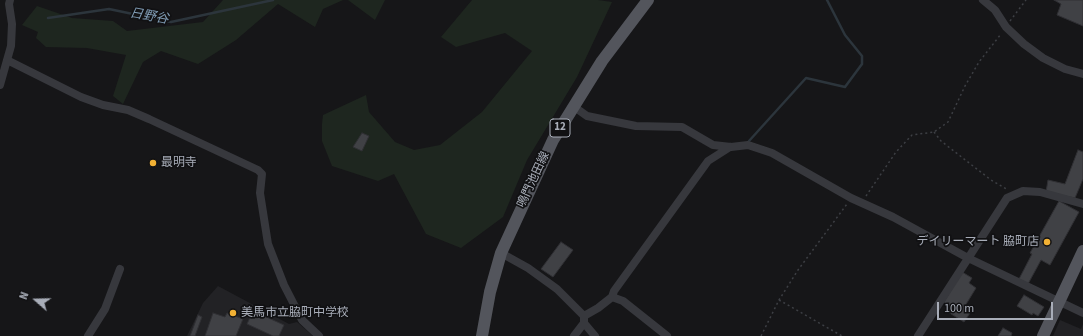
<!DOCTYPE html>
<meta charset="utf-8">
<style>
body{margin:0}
#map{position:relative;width:1083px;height:336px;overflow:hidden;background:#161618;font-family:"Source Sans 3",sans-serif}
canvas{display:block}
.north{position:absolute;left:16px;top:280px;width:40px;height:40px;-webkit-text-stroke:3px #111113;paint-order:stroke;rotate:290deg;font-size:11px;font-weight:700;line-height:16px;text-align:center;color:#a8adb8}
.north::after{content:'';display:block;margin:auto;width:14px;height:18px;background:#a8adb8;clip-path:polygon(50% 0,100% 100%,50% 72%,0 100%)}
.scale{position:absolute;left:937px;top:302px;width:116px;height:18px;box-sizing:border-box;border:2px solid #a8adb8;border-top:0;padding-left:5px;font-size:12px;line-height:14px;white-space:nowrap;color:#a8adb8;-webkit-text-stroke:3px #111113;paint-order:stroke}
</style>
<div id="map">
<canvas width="1083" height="336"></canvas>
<div class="north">N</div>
<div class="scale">100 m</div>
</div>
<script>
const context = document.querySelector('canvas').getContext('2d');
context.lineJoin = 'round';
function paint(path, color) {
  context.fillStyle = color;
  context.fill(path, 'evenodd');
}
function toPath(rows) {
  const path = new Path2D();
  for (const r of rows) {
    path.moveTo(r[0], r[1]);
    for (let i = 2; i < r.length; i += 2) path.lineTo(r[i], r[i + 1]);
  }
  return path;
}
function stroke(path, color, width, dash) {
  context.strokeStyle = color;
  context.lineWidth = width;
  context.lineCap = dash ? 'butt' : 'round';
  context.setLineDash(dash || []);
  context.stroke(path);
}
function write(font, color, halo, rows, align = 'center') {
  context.font = font + ' "Source Sans 3","Noto Sans JP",sans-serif';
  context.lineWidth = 3.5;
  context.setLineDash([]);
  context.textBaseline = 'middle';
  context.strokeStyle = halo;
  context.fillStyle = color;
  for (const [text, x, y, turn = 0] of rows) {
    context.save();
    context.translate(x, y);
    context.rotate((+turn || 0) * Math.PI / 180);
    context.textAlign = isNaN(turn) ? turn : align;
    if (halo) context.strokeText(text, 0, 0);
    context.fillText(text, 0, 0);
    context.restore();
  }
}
paint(toPath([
 [218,286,289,324,297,322,313,336,187,336,203,303],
 [1060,320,1081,329,1083,324,1083,336,1053,336]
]), '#222225');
paint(toPath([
 [223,0,343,0,323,9,315,27,278,4,236,40,198,64,161,51,143,62,123,104,113,96,126,55,87,48,46,47,36,38,38,32,22,25,37,6,72,18,113,21,127,31,203,22],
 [348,0,385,0,375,20],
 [472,0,598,0,612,2,577,77,527,160,503,217,461,248,426,234,394,174,378,181,332,166,322,141,322,124,323,115,366,95,369,112,395,142,414,150,440,145,482,112,532,51,505,33,456,47,441,37]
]), '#1e261f');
stroke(toPath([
 [48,18,109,9,171,22,273,0],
 [749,141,806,78,845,87,862,64,862,56,845,35,827,0]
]), '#2c353c', 2.5);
const building = toPath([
 [1054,0,1083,0,1083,26,1057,15,1061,4,1054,0],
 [362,133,369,136,362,151,353,147,362,133],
 [1078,150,1083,152,1083,179,1075,198,1046,192,1048,180,1065,184,1078,150],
 [1059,201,1079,212,1050,265,1041,260,1028,284,1019,279,1032,254,1030,253,1059,201],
 [561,242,573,250,553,277,541,269,561,242],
 [962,272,972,278,969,283,976,288,965,306,972,310,964,322,948,312,951,307,944,302,962,272],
 [1024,295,1044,307,1038,316,1033,313,1032,315,1017,306,1024,295],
 [253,311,284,325,279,336,273,336,247,324,253,311],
 [213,313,225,317,227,313,243,319,236,336,205,336,213,313],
 [198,315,202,317,195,336,190,336,198,315],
 [1003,328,1012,333,1011,336,998,336,1003,328]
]);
paint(building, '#404145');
stroke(building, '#303034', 1);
stroke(toPath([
 [1010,21,1026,0],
 [934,132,941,141,991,180,1008,190],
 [866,196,896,152,912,135,934,132,948,122,965,86,979,62,1001,34],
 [779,300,842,336],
 [761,336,779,300,798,270,847,204]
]), '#3d3f44', 1.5, [2, 3]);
stroke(toPath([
 [983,0,995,10,1006,27,1024,44,1043,58,1065,69,1083,74],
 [7,60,81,97,103,105,128,110,149,119,258,170,262,174,260,193,268,244,284,285,302,320,319,336],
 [0,85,11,46,12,24,9,4,10,0],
 [573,106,587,116,636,126,682,127,713,145,731,147,748,145,772,153,851,198,893,217,968,258,1083,313],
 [501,253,528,268,557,289,584,316,598,308,612,297,623,301,667,336],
 [612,297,614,291,708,161,730,147],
 [584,316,584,323,595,336],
 [88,336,105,309,120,269],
 [574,336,584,323],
 [918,336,1007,198,1023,191,1040,192,1083,204]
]), '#37383d', 8);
stroke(toPath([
 [482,336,490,292,501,253,553,140,602,61,648,0],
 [1043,336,1083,251]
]), '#53555c', 12);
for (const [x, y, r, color] of [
 [153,163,4,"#f2b134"],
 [1047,242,4,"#f2b134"],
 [233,313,4,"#f2b134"]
]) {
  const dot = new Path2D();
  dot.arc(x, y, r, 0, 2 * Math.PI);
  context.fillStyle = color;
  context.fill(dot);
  stroke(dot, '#111113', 1.5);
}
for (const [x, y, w] of [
 [560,128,20]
]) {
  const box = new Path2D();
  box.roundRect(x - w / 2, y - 9, w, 18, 3);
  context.fillStyle = '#111113';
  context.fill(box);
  stroke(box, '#a8adb8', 1);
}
write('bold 11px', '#a8adb8', null, [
 ["12",560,128]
]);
write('12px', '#a8adb8', '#111113', [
 ["最明寺",161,163],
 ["デイリーマート 脇町店",1039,242,"right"],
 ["美馬市立脇町中学校",241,313]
], 'left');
write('12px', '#a8adb8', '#111113', [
 ["鳴門池田線",534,180,-65]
]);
write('italic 13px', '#7f9bb3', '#111113', [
 ["日野谷",149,17,10]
]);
</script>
